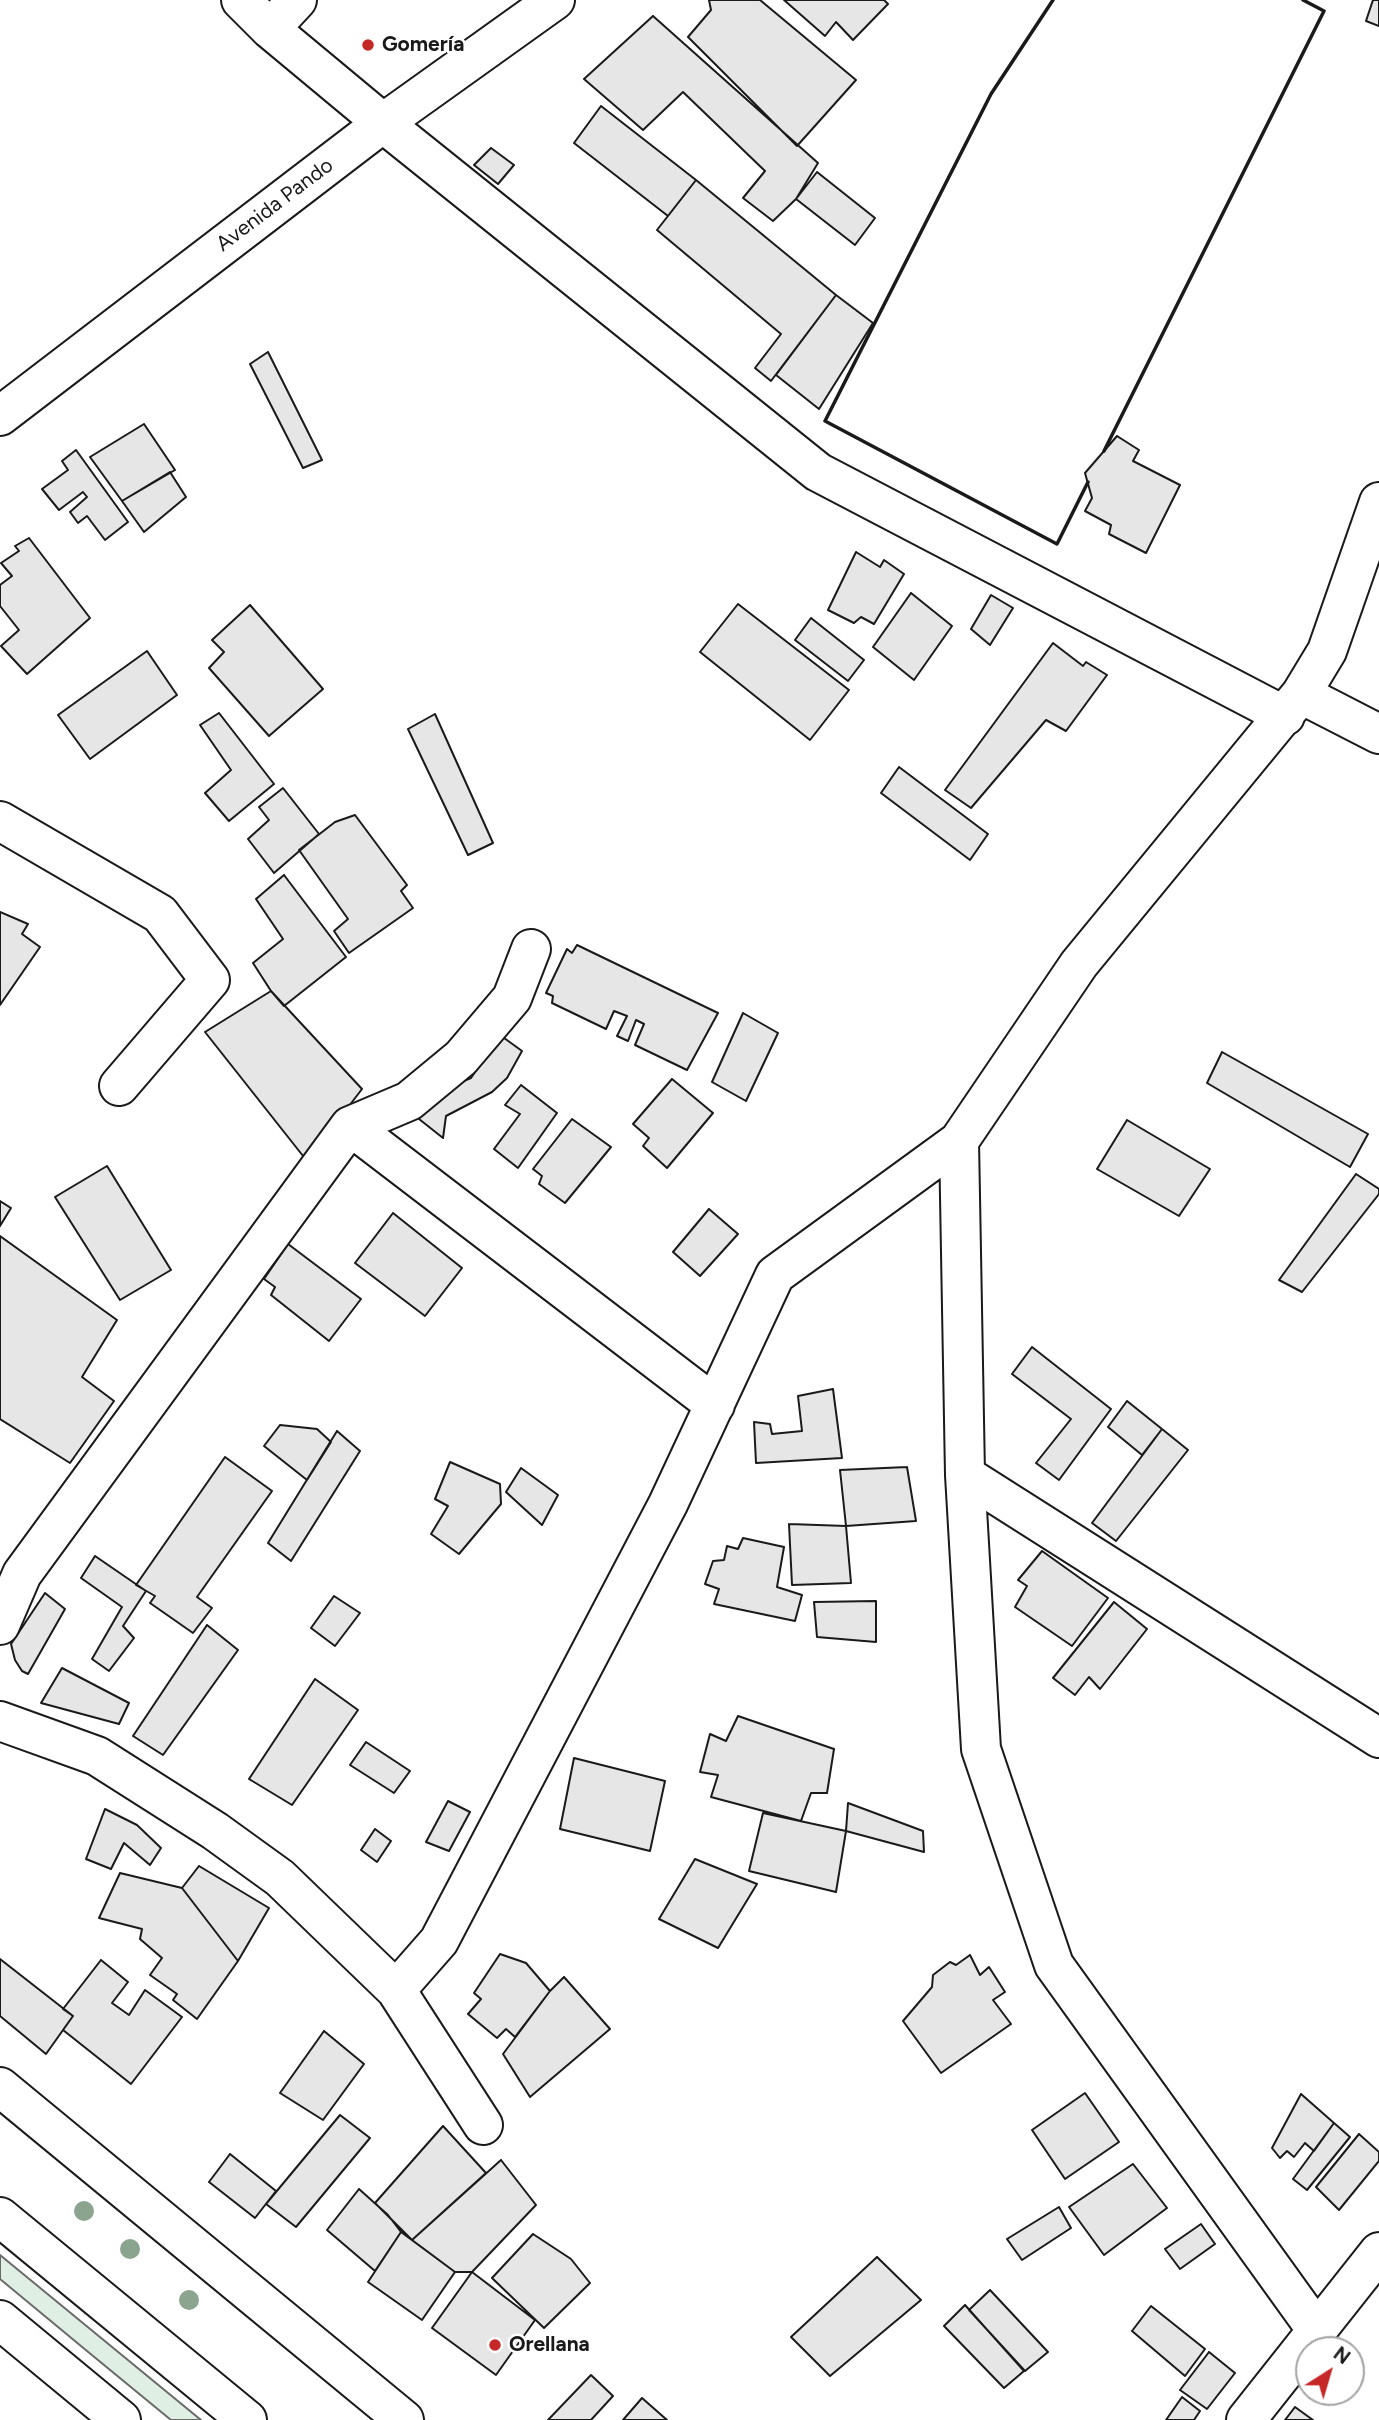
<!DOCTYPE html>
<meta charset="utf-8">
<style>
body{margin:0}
#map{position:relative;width:1379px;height:2420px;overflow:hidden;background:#fff;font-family:Figtree,sans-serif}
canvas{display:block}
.north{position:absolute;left:1295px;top:2336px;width:70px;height:70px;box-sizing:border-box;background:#fff;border:2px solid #a3a3a3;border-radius:50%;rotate:37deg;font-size:19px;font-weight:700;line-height:28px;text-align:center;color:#1a1a1a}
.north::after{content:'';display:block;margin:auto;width:24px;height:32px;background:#c62828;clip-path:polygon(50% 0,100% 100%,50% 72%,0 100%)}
</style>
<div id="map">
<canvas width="1379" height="2420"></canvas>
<div class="north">N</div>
</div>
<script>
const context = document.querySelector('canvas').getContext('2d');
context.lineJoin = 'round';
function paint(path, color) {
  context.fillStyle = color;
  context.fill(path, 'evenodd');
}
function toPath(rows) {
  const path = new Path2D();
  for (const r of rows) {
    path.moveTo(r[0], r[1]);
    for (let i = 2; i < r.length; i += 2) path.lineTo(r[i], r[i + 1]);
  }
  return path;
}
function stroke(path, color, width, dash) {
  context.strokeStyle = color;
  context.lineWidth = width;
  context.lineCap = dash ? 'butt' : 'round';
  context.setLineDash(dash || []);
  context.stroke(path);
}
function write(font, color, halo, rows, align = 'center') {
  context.font = font + ' Figtree,sans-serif';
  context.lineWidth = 5;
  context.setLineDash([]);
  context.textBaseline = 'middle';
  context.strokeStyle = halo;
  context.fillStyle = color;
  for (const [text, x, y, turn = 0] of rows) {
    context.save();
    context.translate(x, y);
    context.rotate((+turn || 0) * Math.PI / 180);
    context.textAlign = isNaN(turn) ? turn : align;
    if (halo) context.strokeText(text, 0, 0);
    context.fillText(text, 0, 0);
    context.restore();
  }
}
const green = toPath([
 [0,2255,201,2420,171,2420,87,2351,0,2279,0,2255]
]);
paint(green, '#e0efe3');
stroke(green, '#6a6a6a', 2);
const building = toPath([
 [709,0,760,0,856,80,797,146,688,37,711,10,709,0],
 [784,0,884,0,888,4,853,40,836,22,825,36,784,0],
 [1373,0,1379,0,1379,26,1366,21,1373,0],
 [653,16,818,163,796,199,773,221,743,198,765,171,683,92,643,130,584,79,653,16],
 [601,106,696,180,668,216,574,143,601,106],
 [491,148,514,165,498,184,474,165,491,148],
 [817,172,875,218,855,245,796,199,817,172],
 [696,180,836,295,771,381,755,368,781,334,657,230,696,180],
 [836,295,873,323,819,409,776,375,836,295],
 [268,352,322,460,303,468,250,364,268,352],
 [144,424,175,470,122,501,90,457,144,424],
 [1117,436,1139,450,1133,461,1180,485,1146,553,1109,534,1111,525,1085,511,1092,498,1085,473,1117,436],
 [76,450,128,522,105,540,87,516,78,523,70,512,87,497,83,492,59,510,42,489,68,470,62,461,76,450],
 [170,472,186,497,144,532,122,501,170,472],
 [29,538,90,618,27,674,1,646,19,630,0,606,0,585,12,576,1,563,19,551,15,546,29,538],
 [856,552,880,567,884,560,904,574,874,624,861,617,854,623,828,610,856,552],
 [911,593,952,626,914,680,873,647,911,593],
 [991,595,1013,608,990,645,971,629,991,595],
 [738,604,849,690,810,740,700,652,738,604],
 [250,605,323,689,269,736,209,668,224,652,212,640,250,605],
 [811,618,864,660,848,681,795,640,811,618],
 [1053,643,1083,666,1086,662,1107,675,1066,731,1046,720,971,808,945,790,1053,643],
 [147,651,177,695,90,759,58,715,147,651],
 [219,713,274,784,229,821,205,793,231,770,200,725,219,713],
 [435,714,493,843,468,855,408,729,435,714],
 [899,767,988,834,970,860,881,793,899,767],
 [283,788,319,834,274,873,248,839,269,820,259,807,283,788],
 [355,815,407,885,401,891,413,908,349,953,334,931,348,919,299,850,335,822,355,815],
 [284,875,346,957,284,1006,271,991,253,963,283,939,256,899,284,875],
 [0,912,28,924,22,934,40,947,0,1005,0,912],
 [577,945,718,1013,687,1070,635,1045,644,1024,636,1020,628,1041,617,1036,627,1016,614,1011,606,1029,552,1003,553,996,546,993,567,949,572,953,577,945],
 [271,991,362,1089,307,1161,205,1032,271,991],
 [743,1013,778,1033,746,1101,712,1082,743,1013],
 [500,1035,522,1051,507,1078,492,1092,446,1116,443,1138,419,1119,422,1103,439,1091,471,1078,500,1035],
 [1222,1052,1368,1134,1350,1167,1207,1083,1222,1052],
 [672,1079,713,1113,667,1168,643,1146,649,1138,633,1124,672,1079],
 [521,1085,557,1113,518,1168,494,1149,520,1114,505,1105,521,1085],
 [572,1119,611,1147,565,1203,539,1184,542,1176,533,1169,572,1119],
 [1127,1120,1210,1169,1179,1216,1097,1169,1127,1120],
 [107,1166,171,1270,120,1300,55,1197,107,1166],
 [1356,1174,1379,1189,1379,1194,1302,1292,1279,1280,1356,1174],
 [0,1201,11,1208,0,1226,0,1201],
 [709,1209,738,1234,700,1276,673,1252,709,1209],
 [393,1213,462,1268,425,1316,355,1263,393,1213],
 [0,1236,117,1320,82,1377,114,1401,70,1463,0,1419,0,1236],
 [288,1244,361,1299,329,1341,271,1295,275,1287,264,1279,288,1244],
 [1032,1347,1111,1409,1059,1480,1036,1463,1071,1419,1012,1374,1032,1347],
 [833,1389,842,1458,756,1463,754,1422,770,1424,772,1434,802,1431,798,1396,833,1389],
 [1127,1401,1162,1429,1142,1455,1108,1427,1127,1401],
 [280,1425,317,1429,331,1442,307,1480,264,1446,280,1425],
 [1162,1429,1188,1450,1116,1541,1092,1523,1162,1429],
 [337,1431,360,1451,291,1561,268,1543,337,1431],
 [225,1457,272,1491,197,1597,212,1608,193,1633,150,1603,155,1596,136,1585,225,1457],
 [450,1462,500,1484,501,1504,459,1554,431,1534,448,1506,435,1499,450,1462],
 [907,1467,916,1521,846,1526,840,1470,907,1467],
 [521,1468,558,1495,542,1525,506,1492,521,1468],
 [789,1524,846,1526,851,1583,792,1585,789,1524],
 [743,1538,784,1547,777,1587,802,1595,795,1621,714,1604,719,1589,705,1584,713,1561,724,1560,727,1546,738,1549,743,1538],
 [1042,1551,1108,1598,1072,1646,1015,1607,1027,1586,1018,1580,1042,1551],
 [95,1556,146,1591,123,1626,134,1638,109,1671,92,1659,122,1607,81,1578,95,1556],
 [45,1593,65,1609,28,1674,22,1671,15,1660,11,1644,45,1593],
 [334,1596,360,1613,335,1646,311,1628,334,1596],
 [876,1601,876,1642,817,1637,814,1602,876,1601],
 [1114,1602,1147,1629,1100,1689,1089,1677,1075,1695,1053,1678,1114,1602],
 [207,1625,238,1650,163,1755,133,1736,207,1625],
 [62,1668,129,1703,119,1724,41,1703,62,1668],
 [315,1679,358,1710,292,1805,249,1779,315,1679],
 [738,1716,834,1749,827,1793,811,1793,801,1821,711,1797,718,1775,700,1772,710,1734,726,1741,738,1716],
 [366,1742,410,1771,394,1793,350,1765,366,1742],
 [574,1758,665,1781,650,1851,560,1829,574,1758],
 [448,1801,470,1812,449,1851,426,1842,448,1801],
 [848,1803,923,1831,924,1852,846,1831,848,1803],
 [105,1809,137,1825,161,1848,150,1865,124,1843,111,1869,86,1859,105,1809],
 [763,1813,846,1831,836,1892,749,1871,763,1813],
 [375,1829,391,1841,377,1862,361,1850,375,1829],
 [695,1859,757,1884,718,1948,659,1919,695,1859],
 [199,1866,269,1908,238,1961,182,1888,199,1866],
 [120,1873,182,1888,238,1961,197,2019,173,2000,177,1994,150,1975,162,1958,140,1939,142,1929,99,1918,120,1873],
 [500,1954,526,1963,550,1991,515,2037,506,2029,497,2038,468,2014,481,1999,474,1993,500,1954],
 [970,1955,980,1975,989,1967,1005,1992,993,2000,1011,2024,941,2073,903,2021,932,1987,933,1975,950,1962,956,1965,970,1955],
 [0,1959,73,2016,46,2054,0,2016,0,1959],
 [101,1960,128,1982,112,2003,129,2015,145,1990,182,2017,131,2084,63,2030,73,2016,63,2009,101,1960],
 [564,1977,610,2029,530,2097,503,2054,550,1991,564,1977],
 [324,2031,364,2064,323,2120,280,2093,324,2031],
 [1085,2093,1119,2142,1065,2179,1032,2130,1085,2093],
 [1301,2094,1334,2123,1314,2151,1305,2143,1294,2157,1287,2151,1280,2158,1272,2148,1301,2094],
 [340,2115,370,2138,296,2227,266,2204,340,2115],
 [1334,2123,1350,2137,1307,2190,1293,2179,1334,2123],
 [443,2126,486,2173,412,2240,375,2203,443,2126],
 [1359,2134,1379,2152,1379,2161,1339,2210,1316,2187,1359,2134],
 [230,2154,276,2191,255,2218,209,2182,230,2154],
 [501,2160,536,2205,472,2272,455,2272,412,2240,501,2160],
 [1133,2164,1167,2208,1104,2255,1069,2207,1133,2164],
 [359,2189,388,2215,401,2232,375,2271,327,2230,359,2189],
 [1059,2207,1071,2228,1022,2260,1007,2239,1059,2207],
 [1201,2224,1215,2244,1180,2269,1165,2249,1201,2224],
 [401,2232,455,2272,422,2320,368,2282,401,2232],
 [533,2234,571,2259,590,2283,544,2328,492,2278,533,2234],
 [877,2257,921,2300,830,2376,791,2337,877,2257],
 [472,2272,535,2320,496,2375,432,2328,472,2272],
 [990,2290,1048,2352,1025,2371,969,2310,990,2290],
 [965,2305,1024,2371,1004,2388,944,2326,965,2305],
 [1151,2306,1205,2349,1185,2376,1132,2331,1151,2306],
 [1209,2352,1235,2373,1207,2409,1180,2390,1209,2352],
 [591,2375,613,2396,591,2420,548,2420,591,2375],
 [1182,2397,1200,2411,1194,2420,1166,2420,1182,2397],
 [642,2398,667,2420,623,2420,642,2398],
 [1295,2407,1313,2420,1285,2420,1295,2407]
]);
paint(building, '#e6e6e6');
stroke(building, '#1a1a1a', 2);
const minor = toPath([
 [241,0,270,29,383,123,818,472,1285,716],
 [270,29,297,0],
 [1301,694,1379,734],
 [0,821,160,914,210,980,119,1086],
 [350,1126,715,1405],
 [965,1475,1379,1738],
 [0,1625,22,1574,350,1126,409,1101,461,1058,512,998,531,949],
 [0,1721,97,1756,215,1831,280,1878,396,1990,483,2125],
 [396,1990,439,1941,668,1504,775,1275,959,1141],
 [0,2087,404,2420],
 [1318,2332,1054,1965,981,1749,965,1475,959,1141,1079,964,1301,694,1327,651,1379,502],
 [1246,2420,1379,2252]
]);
const major = toPath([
 [0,416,383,123,555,0]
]);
const highway = toPath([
 [0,2217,247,2420],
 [0,2320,121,2420]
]);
stroke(minor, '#1a1a1a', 42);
stroke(major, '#1a1a1a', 42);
stroke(highway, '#1a1a1a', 42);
stroke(minor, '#fff', 38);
stroke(major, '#fff', 38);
stroke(highway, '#fff', 38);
stroke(toPath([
 [1053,0,991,94,825,421,1057,544,1088,482],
 [1104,451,1324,11,1303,0]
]), '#1a1a1a', 3.5);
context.fillStyle = '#8aa48f';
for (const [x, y] of [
 [84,2211],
 [130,2249],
 [189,2300]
]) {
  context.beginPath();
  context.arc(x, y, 10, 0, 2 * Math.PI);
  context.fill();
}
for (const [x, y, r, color] of [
 [368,45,7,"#c62828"],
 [495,2345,7,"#c62828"]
]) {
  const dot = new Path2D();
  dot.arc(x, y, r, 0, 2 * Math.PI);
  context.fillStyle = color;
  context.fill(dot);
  stroke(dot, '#fff', 2.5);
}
write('bold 21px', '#1a1a1a', '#fff', [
 ["Gomería",382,45],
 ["Orellana",509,2345]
], 'left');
write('21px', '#1a1a1a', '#fff', [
 ["Avenida Pando",275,205,-37]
]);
</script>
